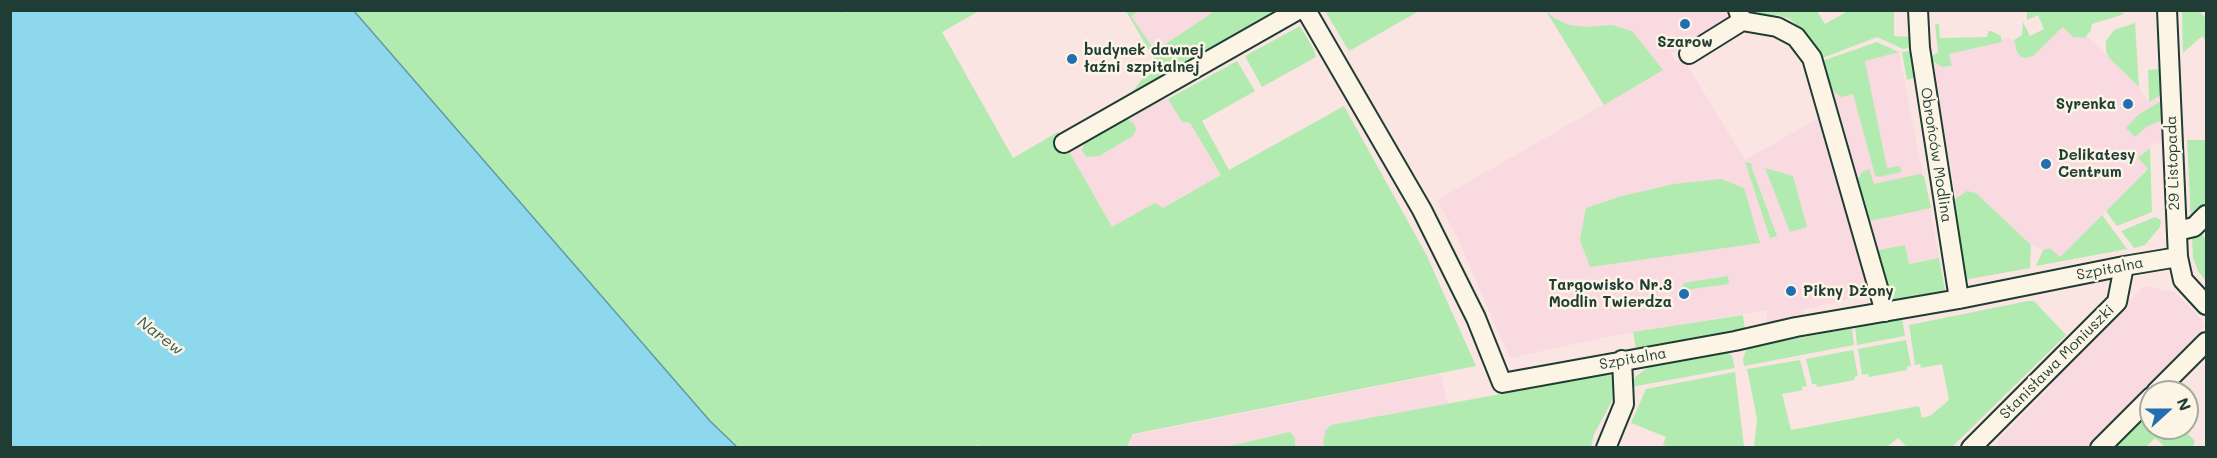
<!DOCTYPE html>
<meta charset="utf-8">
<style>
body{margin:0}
#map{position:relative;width:2217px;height:458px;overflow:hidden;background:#fae5e2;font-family:Mali,sans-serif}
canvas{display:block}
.frame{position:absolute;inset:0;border:12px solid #1f3d34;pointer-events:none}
.north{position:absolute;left:2139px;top:380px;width:60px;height:60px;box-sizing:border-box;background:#fcf5e5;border:2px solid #a4ab9e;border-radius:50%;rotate:69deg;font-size:16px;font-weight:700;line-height:24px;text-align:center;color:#1f3d34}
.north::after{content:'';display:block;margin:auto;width:21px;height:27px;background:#1f6fb2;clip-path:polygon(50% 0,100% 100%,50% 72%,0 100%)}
</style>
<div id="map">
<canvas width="2217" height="458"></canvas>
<div class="frame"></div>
<div class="north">N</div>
</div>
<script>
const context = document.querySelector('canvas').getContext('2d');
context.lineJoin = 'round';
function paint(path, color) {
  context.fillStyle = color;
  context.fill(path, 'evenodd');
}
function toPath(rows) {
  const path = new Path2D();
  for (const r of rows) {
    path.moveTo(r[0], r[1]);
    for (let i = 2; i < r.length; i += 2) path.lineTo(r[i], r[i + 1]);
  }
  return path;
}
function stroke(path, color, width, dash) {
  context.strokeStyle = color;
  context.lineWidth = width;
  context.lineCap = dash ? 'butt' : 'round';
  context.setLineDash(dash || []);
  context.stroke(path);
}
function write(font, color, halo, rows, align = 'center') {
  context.font = font + ' Mali,sans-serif';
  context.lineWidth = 5;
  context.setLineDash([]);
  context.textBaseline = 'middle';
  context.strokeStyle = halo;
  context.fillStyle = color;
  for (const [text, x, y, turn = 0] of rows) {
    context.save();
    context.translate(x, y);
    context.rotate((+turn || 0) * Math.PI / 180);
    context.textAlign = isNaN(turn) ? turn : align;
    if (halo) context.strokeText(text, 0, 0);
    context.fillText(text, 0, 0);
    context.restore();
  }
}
paint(toPath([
 [1126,11,1257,11,1160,69],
 [1546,11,1730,11,1728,19,1671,53,1676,62,1683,58,1745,160,1824,115,1874,293,1802,310,1804,319,1768,325,1766,311,1762,311,1616,335,1510,358,1456,235,1437,200,1603,105],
 [2063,27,2073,37,2085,38,2087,36,2139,87,2148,101,2161,95,2163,143,2156,143,2139,158,2148,168,2060,257,2050,248,2043,250,2031,245,1976,193,1960,194,1956,198,1945,135,1940,131,1934,63,1942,67,1951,67,1949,54,1999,43,2004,38,2014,40,2017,52,2029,58],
 [1899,52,1939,258,1909,264,1905,245,1874,251,1819,62],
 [1165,99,1168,99,1182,122,1190,123,1221,175,1163,208,1155,204,1112,227,1068,152],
 [2144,286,2174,292,2201,319,2204,327,2087,447,1998,447,1998,440,2052,386,2049,382],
 [1440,374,1448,403,1485,448,1127,448,1133,435]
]), '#f9dae0');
paint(toPath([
 [845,10,847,13,851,10,979,11,942,32,1013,158,1058,132,1112,227,1155,203,1163,208,1221,175,1190,123,1182,122,1168,99,1237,61,1255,91,1202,121,1229,170,1344,106,1426,254,1476,366,1133,434,1127,447,981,448,977,444,977,447,737,447,710,421,354,11],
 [2118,10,2124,14,2092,24,2091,30,2085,38,2073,37,2063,27,2033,56,2026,58,2021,57,2017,52,2014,40,2022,35,2023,22,2030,36,2044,29,2038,15,2027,20,2027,11],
 [1277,11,1159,77,1130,95,1142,79,1160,69,1126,11,1139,11,1131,16,1155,51,1215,11],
 [1325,11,1419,11,1349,51],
 [1546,11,1554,18,1569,25,1585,27,1612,25,1632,31,1663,70,1604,105],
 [1746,11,1817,11,1825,24,1848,11,1894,11,1894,36,1912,37,1913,47,1903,49,1877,37,1820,59,1807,34,1790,19,1778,15,1757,17],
 [2182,11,2199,11,2206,18,2206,41,2202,36,2183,53],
 [2135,23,2139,87,2109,58,2106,51,2106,41,2114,30],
 [1937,24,1939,24,1940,38,1987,37,1988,31,1991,31,2001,36,2002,42,1949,54,1952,66,1942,67,1932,61,1931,57,1938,52,1935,25],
 [1300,26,1314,50,1316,57,1262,87,1245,56],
 [1877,42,1899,52,1865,61,1887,168,1900,166,1901,172,1879,177,1875,175,1853,94,1841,97,1837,94,1825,83,1819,62],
 [1911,51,1912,59,1916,58,1918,76,1907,80,1902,52],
 [2160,69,2161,95,2149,102,2148,70],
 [2161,101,2162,120,2146,127,2135,137,2126,128,2138,115],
 [1127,119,1134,124,1136,129,1133,136,1099,156,1087,157,1082,151,1085,141],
 [2187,140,2206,140,2206,206,2191,221],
 [2150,148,2152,212,2117,226,2106,211,2148,169,2138,158],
 [1745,162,1753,164,1751,166,1777,236,1770,238],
 [1765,168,1793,176,1807,227,1790,232],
 [1869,169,1874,184,1920,174,1924,176,1931,208,1865,222,1856,190,1858,179,1862,172],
 [1721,179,1744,188,1760,243,1590,267,1580,240,1586,208,1622,196,1674,184],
 [1967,191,1976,193,2031,245,2030,268,1964,280,1952,208,1956,198],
 [2102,215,2127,249,2036,266,2043,250,2050,248,2060,257],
 [2155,217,2161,220,2160,227,2145,245,2134,248,2121,231],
 [2198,230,2206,239,2206,281,2198,271,2193,258,2192,236],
 [1905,245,1909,264,1939,258,1945,290,1893,301,1886,291,1874,251],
 [1728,276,1729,284,1684,290,1683,283],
 [2028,301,2034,301,2066,335,1952,447,1907,447,1898,438,1887,447,1754,447,1757,419,1747,369,1800,360,1807,386,1802,387,1803,390,1782,394,1791,430,1919,406,1922,418,1930,416,1949,400,1942,364,1921,368,1920,364,1915,365,1909,325],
 [1743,315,1745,330,1636,349,1633,332],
 [1902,318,1905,336,1857,345,1855,327],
 [1852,328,1854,345,1744,366,1743,359,1747,348],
 [1906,340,1911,366,1907,367,1907,370,1869,377,1868,374,1862,375,1858,349],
 [1853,350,1858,376,1854,377,1855,380,1817,387,1816,384,1812,384,1806,359],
 [1727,352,1732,356,1735,368,1631,387,1635,377,1649,367],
 [1735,372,1744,447,1669,447,1663,445,1666,437,1631,423,1646,389],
 [1605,375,1616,376,1618,379,1614,397,1594,434,1591,447,1325,448,1323,442,1326,430,1331,425],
 [2151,403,2151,428,2182,428,2195,441,2193,447,2165,447,2155,438,2146,447,2107,448],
 [1290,432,1295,438,1295,447,1225,447]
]), '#b1ebb0');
const water = toPath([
 [10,11,354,11,710,421,737,447,11,447,10,11]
]);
paint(water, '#8dd8ed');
stroke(water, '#619aa3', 1.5);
const minor = toPath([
 [1306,10,1422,210,1476,318,1502,383,1735,341,1796,327,1959,299,2124,266,2178,257],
 [1738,10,1742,21,1777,27,1796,37,1812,58,1885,312],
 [1918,10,1920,48,1959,299],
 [2167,10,2178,257,2183,280,2206,305],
 [1689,54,1742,21],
 [1064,143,1298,10],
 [2177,231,2194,227,2206,215],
 [2156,392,2206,342],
 [1606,448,1624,404,1622,360],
 [1971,448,2117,302,2124,266],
 [2100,448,2151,397]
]);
stroke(minor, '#1f3d34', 22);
stroke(minor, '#fcf5e5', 18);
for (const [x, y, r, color] of [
 [1685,24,6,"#1f6fb2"],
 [1072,59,6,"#1f6fb2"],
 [2128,104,6,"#1f6fb2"],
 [2046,164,6,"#1f6fb2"],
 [1791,291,6,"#1f6fb2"],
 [1684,294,6,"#1f6fb2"]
]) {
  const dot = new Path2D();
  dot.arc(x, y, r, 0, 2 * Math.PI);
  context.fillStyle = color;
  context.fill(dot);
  stroke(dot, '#fcf5e5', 2);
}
write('bold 15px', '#1f3d34', '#fcf5e5', [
 ["Szarow",1685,42,"center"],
 ["budynek dawnej",1084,50],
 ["łaźni szpitalnej",1084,67],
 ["Syrenka",2116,104,"right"],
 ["Delikatesy",2058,155],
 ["Centrum",2058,172],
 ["Targowisko Nr.3",1672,285,"right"],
 ["Modlin Twierdza",1672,302,"right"],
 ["Pikny Dżony",1803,291]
], 'left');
write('15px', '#1f3d34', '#fcf5e5', [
 ["Obrońców Modlina",1936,155,81],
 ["29 Listopada",2173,163,-92],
 ["Szpitalna",2110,269,-11],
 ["Szpitalna",1633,359,-10],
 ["Stanisława Moniuszki",2057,362,-45]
]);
write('italic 16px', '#355c59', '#fcf5e5', [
 ["Narew",160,336,37]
]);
</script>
